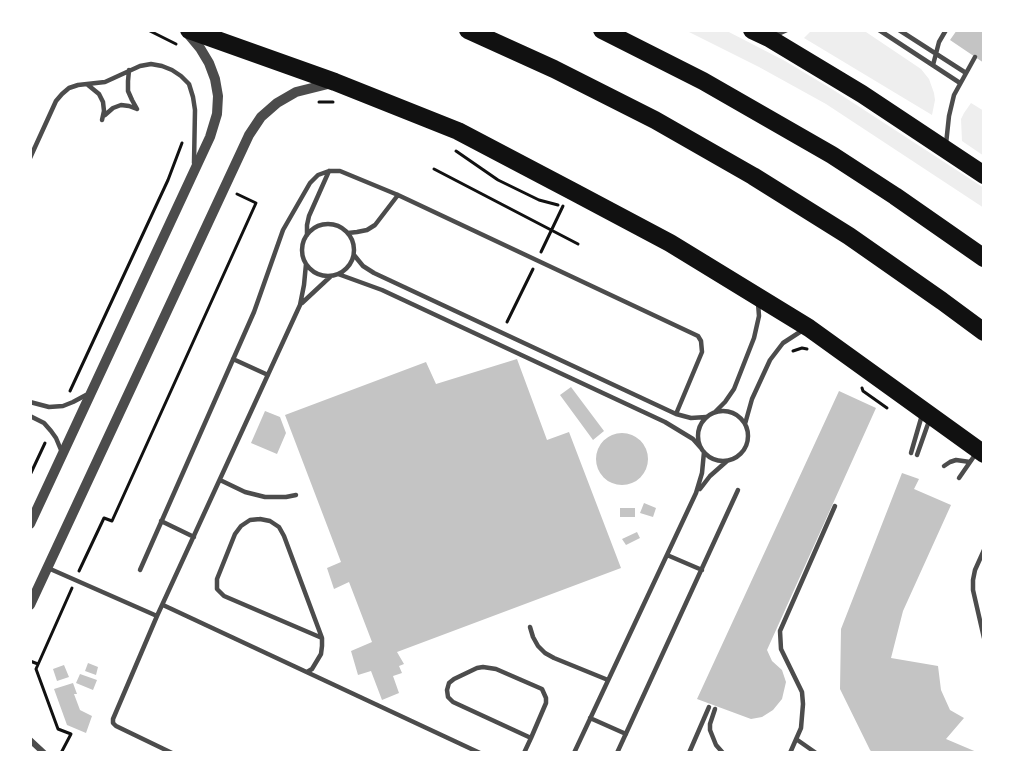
<!DOCTYPE html>
<style>
body{margin:0}
#map{position:relative;width:1014px;height:783px;overflow:hidden;background:#fff;font-family:Roboto,sans-serif}
canvas{display:block}
.frame{position:absolute;inset:0;border:32px solid #fff;pointer-events:none}
</style>
<div id="map">
<canvas width="1014" height="783"></canvas>
<div class="frame"></div>
</div>
<script>
const context = document.querySelector('canvas').getContext('2d');
context.lineJoin = 'round';
function paint(path, color) {
  context.fillStyle = color;
  context.fill(path, 'evenodd');
}
function toPath(rows) {
  const path = new Path2D();
  for (const r of rows) {
    if (r.length === 3) {
      path.moveTo(r[0] + r[2], r[1]);
      path.arc(r[0], r[1], r[2], 0, 2 * Math.PI);
      continue;
    }
    path.moveTo(r[0], r[1]);
    for (let i = 2; i < r.length; i += 2) path.lineTo(r[i], r[i + 1]);
  }
  return path;
}
function stroke(path, color, width, dash) {
  context.strokeStyle = color;
  context.lineWidth = width;
  context.lineCap = dash ? 'butt' : 'round';
  context.setLineDash(dash || []);
  context.stroke(path);
}
paint(toPath([
 [685,30,725,30,785,61,835,91,984,188,984,208,826,104,759,67],
 [812,30,863,30,921,69,929,79,934,93,935,100,932,115,804,38],
 [971,103,984,111,984,156,962,141,961,119,964,113]
]), '#eee');
paint(toPath([
 [957,30,984,30,984,63,950,40],
 [517,359,547,440,569,432,621,568,397,652,404,664,399,666,402,673,393,676,399,693,382,700,371,671,358,675,351,651,372,642,349,582,334,589,327,568,341,562,285,415,426,362,436,384],
 [571,387,604,431,593,440,560,395],
 [839,391,876,408,767,650,772,661,782,670,786,682,782,699,773,710,762,717,751,719,697,699],
 [265,411,280,417,286,433,277,454,251,443],
 [622,459,26],
 [902,473,919,479,914,489,951,505,903,611,891,658,938,666,941,690,950,710,964,718,946,739,979,753,873,753,870,750,840,689,841,629],
 [644,503,656,508,653,517,640,513],
 [620,508,635,508,635,517,620,517],
 [637,532,640,538,626,545,622,539],
 [88,663,98,667,96,675,85,671],
 [64,665,69,677,57,681,53,669],
 [80,674,97,680,93,690,76,683],
 [73,683,77,694,74,694,80,710,92,716,86,733,67,725,54,689]
]), '#c4c4c4');
stroke(toPath([
 [148,30,176,44],
 [319,102,333,102],
 [456,151,498,180,539,200,558,205],
 [434,169,578,244],
 [541,252,563,206],
 [507,322,533,269],
 [793,351,802,348,807,349],
 [862,388,863,391,887,408],
 [70,391,168,180,182,143],
 [30,475,45,443],
 [79,571,104,518,112,521,256,203,237,194],
 [30,661,38,664],
 [61,753,71,734,58,729,36,669,72,588]
]), '#111', 3);
stroke(toPath([
 [879,30,960,83],
 [899,30,966,73],
 [776,35,787,30],
 [933,65,939,42,946,30],
 [129,70,128,81,128,91,132,100,137,109],
 [88,85,99,94,103,102,104,111,102,120],
 [105,115,113,108,121,105,129,106,137,109],
 [946,144,949,116,954,95,975,57],
 [30,158,56,101,62,94,69,88,78,85,105,82,140,66,151,64,162,66,172,70,181,76,189,84,193,97,195,110,194,163],
 [328,250,26],
 [348,233,357,232,367,230,375,225,398,195],
 [307,235,307,225,309,216,329,171],
 [354,255,363,266,374,273,676,414,691,418,706,417],
 [338,274,382,290,665,422,693,439,701,448],
 [302,303,331,276],
 [233,359,268,375],
 [30,402,49,407,63,406,73,402,86,395],
 [723,436,25],
 [715,412,725,402,734,389,754,338,759,316,758,303],
 [30,416,44,423,51,431,56,438,61,450],
 [745,424,752,399,770,360,783,343,803,330],
 [911,453,922,415],
 [917,455,929,421],
 [944,466,950,462,956,460,970,462],
 [959,478,977,452],
 [220,480,245,492,265,497,286,497,296,495],
 [700,489,710,476,727,461],
 [260,519,270,521,279,527,284,536,322,638,224,596,217,589,217,579,235,534,241,526,250,520,260,519],
 [161,521,194,537],
 [984,550,975,570,973,580,973,590,984,638],
 [667,555,702,570],
 [48,568,157,616],
 [140,570,254,312,283,230,310,183,318,175,329,171,340,171,398,195,698,336,701,341,702,352,676,414],
 [163,605,480,753],
 [530,627,533,637,538,646,545,653,554,658,608,680],
 [483,667,496,669,542,689,546,698,546,703,531,738,453,702,448,697,447,690,449,683,454,679,477,668,483,667],
 [307,672,312,669,321,654,322,646,322,638],
 [715,709,710,724,710,730,716,745,723,753],
 [590,718,626,734],
 [796,739,816,753],
 [172,753,116,726,113,723,113,719,157,616,300,305,304,285,306,264],
 [524,753,531,738],
 [574,753,696,493,702,473,704,452],
 [617,753,738,490],
 [689,753,709,707],
 [790,753,801,728,803,704,802,692,781,649,780,631,835,506]
]), '#4c4c4c', 4.5);
stroke(toPath([
 [30,740,44,753]
]), '#4c4c4c', 6);
stroke(toPath([
 [30,524,210,137,217,114,218,96,215,79,209,63,200,48,185,30],
 [30,605,249,135,261,117,277,103,296,92,332,83]
]), '#4c4c4c', 10);
stroke(toPath([
 [189,30,335,82,458,131,574,192,670,243,809,328,984,454],
 [468,30,554,69,655,120,753,176,849,236,942,301,984,332],
 [602,30,703,81,832,155,895,196,984,258],
 [752,30,769,38,862,94,984,175]
]), '#111', 18);
</script>
